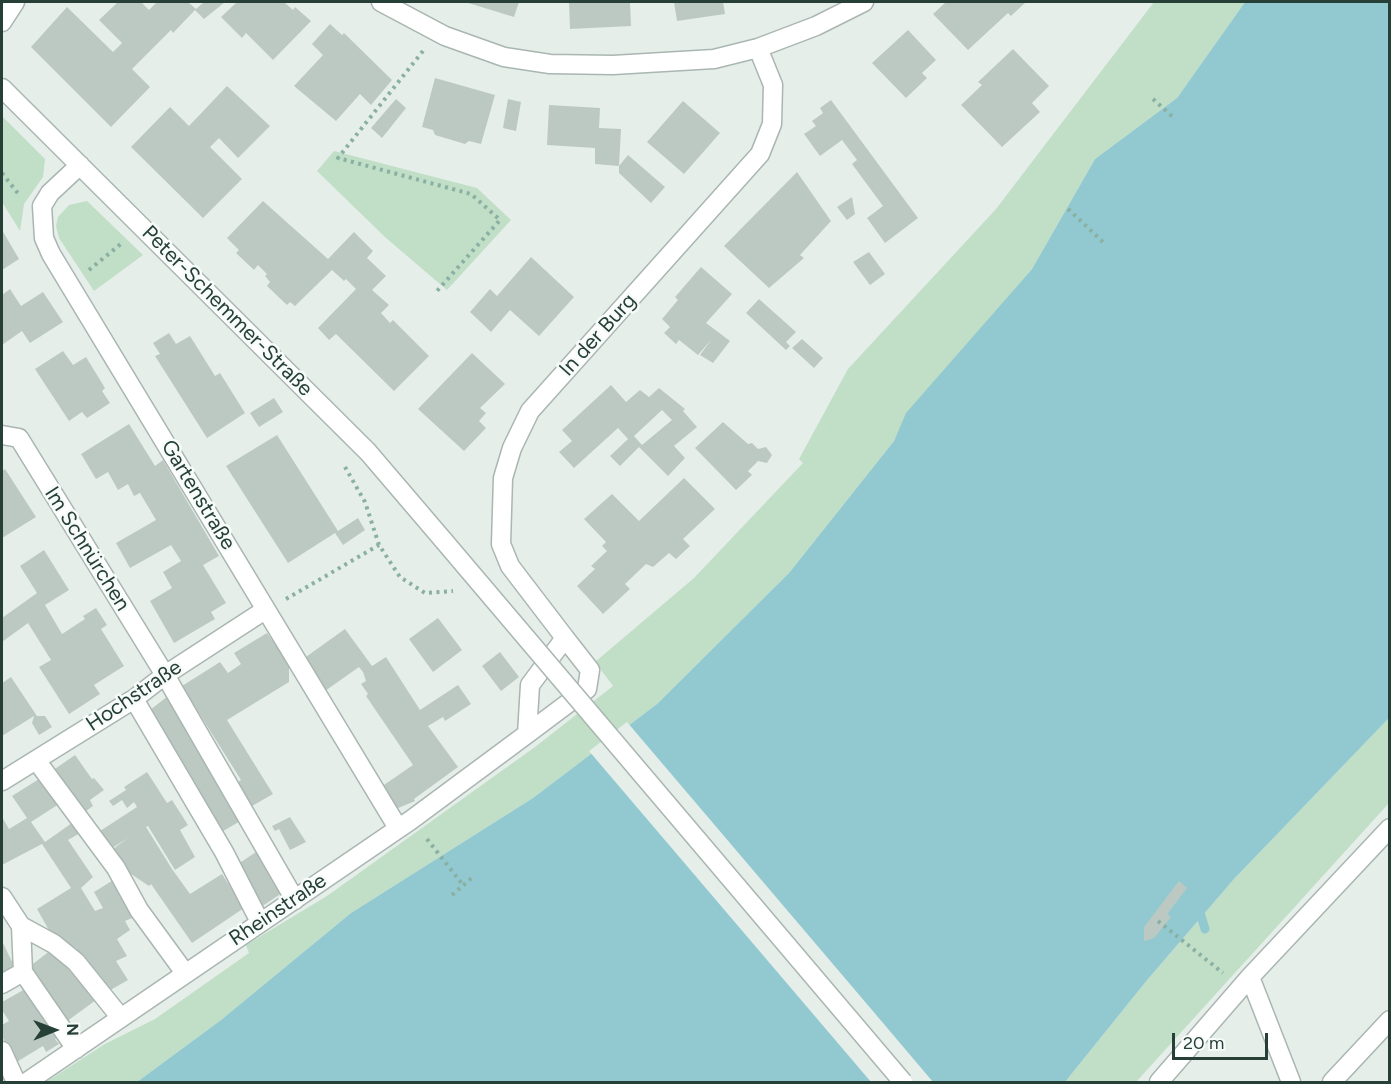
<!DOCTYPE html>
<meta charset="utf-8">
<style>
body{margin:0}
#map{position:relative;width:1391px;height:1084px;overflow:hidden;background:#e6eeea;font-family:Figtree,sans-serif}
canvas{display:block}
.frame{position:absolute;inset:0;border:3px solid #264038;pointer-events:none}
.north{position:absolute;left:24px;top:1000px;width:60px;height:60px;-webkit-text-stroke:4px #f7fbf9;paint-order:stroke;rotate:89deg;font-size:16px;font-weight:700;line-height:24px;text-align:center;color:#264038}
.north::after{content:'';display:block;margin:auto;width:21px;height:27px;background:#264038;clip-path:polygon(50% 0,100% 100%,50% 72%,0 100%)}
.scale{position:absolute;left:1172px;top:1033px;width:96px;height:27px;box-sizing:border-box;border:3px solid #264038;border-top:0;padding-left:8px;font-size:18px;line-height:21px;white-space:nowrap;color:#264038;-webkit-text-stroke:4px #f7fbf9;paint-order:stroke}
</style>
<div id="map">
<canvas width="1391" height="1084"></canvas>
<div class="frame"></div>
<div class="north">N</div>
<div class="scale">20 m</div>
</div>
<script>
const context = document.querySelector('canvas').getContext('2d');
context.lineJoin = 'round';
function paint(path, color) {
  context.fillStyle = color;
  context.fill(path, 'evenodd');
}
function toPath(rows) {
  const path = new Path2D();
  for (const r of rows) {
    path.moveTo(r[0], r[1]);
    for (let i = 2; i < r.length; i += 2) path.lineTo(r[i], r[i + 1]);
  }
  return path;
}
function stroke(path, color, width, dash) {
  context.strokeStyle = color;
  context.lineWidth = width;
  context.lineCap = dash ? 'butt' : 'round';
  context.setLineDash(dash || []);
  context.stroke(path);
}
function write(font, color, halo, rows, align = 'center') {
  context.font = font + ' Figtree,sans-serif';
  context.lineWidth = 5;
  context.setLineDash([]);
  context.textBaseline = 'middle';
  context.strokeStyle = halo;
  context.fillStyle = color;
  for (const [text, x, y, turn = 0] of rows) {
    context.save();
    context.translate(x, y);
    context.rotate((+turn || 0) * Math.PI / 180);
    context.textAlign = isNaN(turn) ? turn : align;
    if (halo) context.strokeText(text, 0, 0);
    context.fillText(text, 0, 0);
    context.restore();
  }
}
paint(toPath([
 [1154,2,1245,2,1177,98,1095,159,1032,269,907,413,894,441,789,573,657,704,533,798,351,913,221,1020,137,1082,46,1082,105,1044,155,1019,249,953,246,945,327,896,535,747,613,686,595,662,694,578,803,463,799,459,848,369,996,209],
 [2,116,45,159,43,177,24,204,20,231,2,202],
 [334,151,477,188,511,220,447,290,386,238,317,171],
 [87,201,143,255,94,291,59,238,56,226,58,217,69,205],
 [1389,718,1389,803,1136,1082,1065,1082,1148,979,1234,879]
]), '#c1dec7');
paint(toPath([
 [1245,2,1389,2,1389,718,1234,879,1148,979,1065,1082,137,1082,221,1020,351,913,533,798,657,704,789,573,894,441,906,413,1032,269,1095,159,1177,98]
]), '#92c9d0');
paint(toPath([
 [627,722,872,1010,933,1082,871,1082,589,751]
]), '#e6eeea');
stroke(toPath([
 [1198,906,1205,929]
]), '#92c9d0', 9);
paint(toPath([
 [118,2,141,2,149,10,157,2,188,2,196,9,204,2,225,2,204,19,195,10,173,33,171,30,132,69,150,87,111,127,31,47,67,7,113,52,122,43,99,20],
 [237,2,284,2,293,10,295,7,311,21,273,60,246,33,242,38,221,17],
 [465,2,519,2,514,17],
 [569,2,630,2,631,26,570,29],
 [674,2,723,2,725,14,677,21],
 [946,2,1026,2,1011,16,1008,13,968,50,933,14],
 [330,24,342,35,344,33,392,80,371,105,360,94,336,121,294,86,323,55,312,44],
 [908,30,936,60,922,73,927,78,906,98,872,63],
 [1013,49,1049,86,1032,103,1040,112,1002,147,961,105,982,85,978,82],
 [435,78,495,95,481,144,469,141,465,144,435,135,433,130,422,127],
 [227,86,270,126,238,158,219,138,210,147,242,179,203,218,131,147,170,107,189,126],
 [396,99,406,108,382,138,371,128],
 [508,99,521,102,516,131,503,128],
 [831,100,918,218,885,243,867,218,883,206,852,164,857,160,842,140,820,156,804,134,816,126,812,121,823,113,820,108],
 [683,101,720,133,684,174,647,142],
 [549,105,600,108,599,128,621,129,619,166,595,164,595,148,547,145],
 [628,155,665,187,651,203,619,173,619,166],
 [797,172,831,221,800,255,804,258,769,288,724,246],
 [852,197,855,214,847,220,837,207],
 [263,201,328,259,354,232,373,251,367,258,386,276,372,290,389,305,381,313,390,323,393,320,429,356,394,391,336,334,329,340,318,328,356,289,346,279,344,281,332,270,295,306,290,302,287,305,267,286,270,282,265,276,267,274,258,265,254,270,236,253,239,250,227,238],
 [2,230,19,259,2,270],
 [869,252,885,274,870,285,853,262],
 [531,257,574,297,539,336,510,310,491,332,470,312,490,289,497,296],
 [701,267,732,294,706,323,730,341,713,363,700,355,711,340,698,355,679,340,676,344,664,333,670,327,662,319,678,300,675,297],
 [10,289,21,306,43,292,63,322,30,343,22,331,2,345,2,295],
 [759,299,796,332,786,342,790,346,786,350,746,313],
 [169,333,176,344,190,336,215,376,220,373,245,413,207,438,155,356,160,354,153,343],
 [802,339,823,358,814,368,792,348],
 [63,351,73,365,86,357,105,388,102,391,110,403,87,418,82,412,69,421,35,369],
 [472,353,505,384,480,408,486,413,479,421,486,428,464,451,418,409],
 [611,385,626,402,640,390,649,397,659,388,685,409,683,411,697,427,674,446,685,458,668,476,639,447,620,466,610,456,628,439,618,428,574,468,559,452,572,441,562,430],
 [662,410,672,420,642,445,634,436],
 [274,398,283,412,259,427,250,413],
 [723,422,748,444,752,443,758,449,766,447,772,455,767,463,758,461,748,471,752,475,736,490,695,448],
 [129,424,155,466,163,460,219,556,203,565,226,603,211,612,215,619,174,643,150,601,172,588,163,572,181,561,171,545,130,568,116,543,156,520,140,493,134,496,128,484,118,490,108,472,96,479,81,454],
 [277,435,338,531,358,518,365,530,343,545,335,533,288,563,226,466],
 [5,469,36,517,2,538,2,471],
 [684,478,715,509,683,539,690,546,676,559,669,553,653,567,646,564,625,584,630,589,603,614,577,586,595,569,591,566,607,551,602,546,606,542,584,519,612,494,639,521],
 [44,550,69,590,45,605,62,634,85,619,83,616,96,608,107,625,101,629,124,666,94,685,100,694,69,714,39,667,51,660,28,623,2,642,2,618,37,593,20,566],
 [438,618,462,650,433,672,409,639],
 [345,629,372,666,386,657,420,710,458,685,471,704,445,721,443,717,428,726,458,767,414,799,415,801,396,809,381,787,413,765,366,696,368,694,361,684,366,681,363,672,359,667,325,691,303,659],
 [267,633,289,663,289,682,227,720,273,794,252,806,236,783,241,780,182,686,220,662,228,673,241,664,234,653],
 [500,652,519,677,501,691,482,666],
 [11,677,37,716,45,716,52,727,39,735,32,723,34,716,2,736,2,683],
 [168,696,242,820,220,833,150,710],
 [75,755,92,779,94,778,104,790,90,800,93,806,82,814,52,771],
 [147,772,167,803,172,800,188,825,180,830,195,857,175,870,148,826,146,827,172,869,190,894,222,874,244,908,192,943,151,884,149,886,122,868,110,851,128,838,109,850,97,833,137,807,134,802,127,808,122,800,113,806,109,801,126,790,124,787],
 [39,779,59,804,31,822,45,842,72,823,80,833,68,840,93,877,81,888,95,911,103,908,94,892,115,879,137,916,125,921,130,930,117,939,127,956,116,961,128,980,107,992,75,947,70,949,59,936,55,937,50,932,37,909,71,888,42,844,2,865,2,817,9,829,27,818,12,796],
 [290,817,306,842,290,850,279,829,275,831,272,826],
 [259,850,285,891,261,907,238,864],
 [1179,881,1187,888,1167,914,1171,917,1154,938,1144,941,1144,927],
 [2,941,16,970,2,978],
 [51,950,96,1000,66,1022,29,967],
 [27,988,59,1037,55,1039,59,1044,46,1052,43,1046,15,1063,2,1036,2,1025,9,1021,2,1010,2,1002]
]), '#bcc9c3');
const minor = toPath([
 [381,2,445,36,504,57,550,64,613,65,714,59,758,48,816,26,864,2],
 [2,22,15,2],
 [2,88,368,452,444,541],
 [80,165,50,193,42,206,44,238,51,254,398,828],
 [2,435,19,438,165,675,295,900],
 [565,638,510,566,501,544,503,478,512,448,530,411,760,154,772,124,773,85,758,48],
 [134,699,224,852,260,922],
 [36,760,116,868,139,910,185,973],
 [2,781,134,699,165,675,265,610],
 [2,897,21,926,54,944,76,962,121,1018],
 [21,926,23,972,76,1049],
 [1250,977,1291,1082],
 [2,984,23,972],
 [2,1051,16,1082],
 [27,1082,411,820,527,734,587,689,590,670,565,638,530,685,527,734],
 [1159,1082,1250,977,1390,828],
 [1332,1082,1390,1020]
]);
stroke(minor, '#a9b6b1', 21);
stroke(toPath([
 [423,51,338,158,471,194,500,220,437,291],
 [1153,99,1175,119],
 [2,173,20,196],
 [1068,209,1104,243],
 [89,270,122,243],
 [345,467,365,502,379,545,400,577,425,593,453,591],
 [286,599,379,545],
 [427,839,463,885],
 [452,895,474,876],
 [1158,921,1223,973]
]), '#89b0a2', 4, [3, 4.5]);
stroke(minor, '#fff', 18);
const minorBridge = toPath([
 [444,541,903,1082]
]);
stroke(minorBridge, '#a9b6b1', 21, []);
stroke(minorBridge, '#fff', 18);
write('21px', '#264038', '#f7fbf9', [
 ["Peter-Schemmer-Straße",227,311,45],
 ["In der Burg",598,335,-48],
 ["Gartenstraße",198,495,59],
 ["Im Schnürchen",87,549,58],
 ["Hochstraße",134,696,-34],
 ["Rheinstraße",278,910,-34]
]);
</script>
